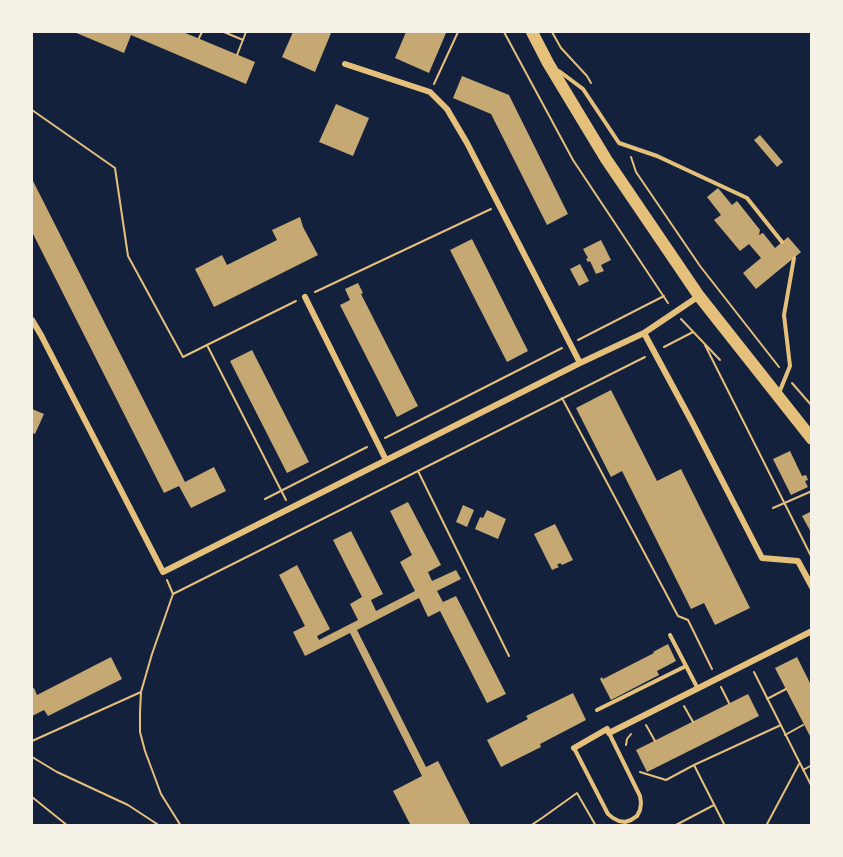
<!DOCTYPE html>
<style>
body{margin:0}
#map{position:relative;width:843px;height:857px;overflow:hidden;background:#14213d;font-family:Quicksand,sans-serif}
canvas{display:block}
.frame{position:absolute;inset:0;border:33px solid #f6f1e7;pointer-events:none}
</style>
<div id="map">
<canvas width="843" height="857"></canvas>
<div class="frame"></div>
</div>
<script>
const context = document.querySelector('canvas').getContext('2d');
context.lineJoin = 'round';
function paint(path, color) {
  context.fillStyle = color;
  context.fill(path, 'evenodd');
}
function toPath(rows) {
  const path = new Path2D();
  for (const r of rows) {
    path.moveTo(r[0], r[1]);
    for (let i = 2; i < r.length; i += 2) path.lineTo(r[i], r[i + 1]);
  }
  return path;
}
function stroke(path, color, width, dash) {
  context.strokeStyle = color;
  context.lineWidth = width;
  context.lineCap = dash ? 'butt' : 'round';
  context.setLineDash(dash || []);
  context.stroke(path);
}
paint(toPath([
 [74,32,183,32,255,62,246,84,131,35,124,53],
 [293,32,327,32,331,33,315,72,282,57],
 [406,32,442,32,446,33,429,73,395,58],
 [462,76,509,95,568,214,547,225,491,114,453,98],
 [336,104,369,118,353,156,319,142],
 [760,135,783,162,777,167,754,140],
 [32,179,185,482,214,467,226,491,191,508,179,486,164,493,32,232],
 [718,188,732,205,737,201,760,230,759,235,763,233,775,248,788,237,801,252,756,289,743,273,761,258,749,244,740,251,714,220,721,215,707,197],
 [300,217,303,227,318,255,214,307,195,269,222,255,227,265,277,240,272,230],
 [472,239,528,351,507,362,450,250],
 [601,240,611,260,601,265,604,271,596,274,590,261,588,262,586,259,588,258,583,249],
 [580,264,589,281,579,286,570,269],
 [358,283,363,293,361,294,418,406,397,417,340,305,350,300,345,289],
 [252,350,309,462,287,473,230,361],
 [611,390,657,481,681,469,750,608,715,625,704,603,691,609,622,471,611,477,576,408],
 [32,409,44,414,35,434,32,433],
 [790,451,802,476,806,475,808,480,805,481,808,487,791,495,773,459],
 [408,502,441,565,428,572,432,581,456,570,461,579,437,591,443,602,456,596,506,694,487,703,440,611,428,617,419,598,357,630,426,767,438,761,470,824,468,826,411,826,393,791,422,776,350,633,305,656,293,632,305,626,279,575,297,565,330,629,317,636,319,640,358,620,350,604,362,597,333,540,351,531,383,594,371,600,376,611,415,591,400,562,412,555,390,511],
 [463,505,474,510,467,527,456,522],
 [487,510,506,519,498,539,475,529,480,517,483,518],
 [812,511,812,534,802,516],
 [555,524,573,560,562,565,560,563,557,565,559,567,552,570,534,534],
 [668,644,676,661,657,671,659,675,611,700,600,679,602,677,603,679,654,653,653,652],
 [111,657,122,679,48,716,44,710,32,716,32,689,34,688,37,695],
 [797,657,812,687,812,740,775,668],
 [573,693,586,720,540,744,541,747,501,767,487,740,528,719,526,716],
 [748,694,759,716,647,772,636,750]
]), '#c6a872');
stroke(toPath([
 [224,32,243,40],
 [504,32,573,160,668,303],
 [552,32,561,48,587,76,591,83],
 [199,38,202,32],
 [237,55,246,32],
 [434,84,458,32],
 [32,110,115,168,128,256,183,357,207,345,286,500],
 [631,157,636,172,700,266,779,367],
 [315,292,491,209],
 [681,319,720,360],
 [578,340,664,296],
 [207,345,296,301],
 [705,345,812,558],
 [664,347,693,332],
 [792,383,812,406],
 [562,398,678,616,688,620,712,669],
 [385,438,562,348],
 [418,471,509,656],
 [265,499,367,447],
 [773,508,812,491],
 [167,580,173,594,152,654,141,692,140,712,140,732,145,751,161,794,181,826],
 [173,594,645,357],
 [754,672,812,787],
 [721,687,729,703],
 [767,699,786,689],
 [684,706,693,722],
 [646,725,655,741],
 [785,735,803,725],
 [32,741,141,692],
 [626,745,627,739,631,734],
 [32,757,57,772,128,805,160,826],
 [803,770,812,765],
 [640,772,666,780,694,765],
 [32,797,68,826],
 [530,826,542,818,577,793,596,826],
 [674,826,714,805],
 [725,826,694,765,781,725],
 [766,826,799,764]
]), '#e5c07b', 2);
stroke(toPath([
 [559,71,583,89,619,143,657,156,747,198,782,242],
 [779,393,790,366,784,315,794,258],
 [670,635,698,689],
 [597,710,686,666],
 [574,748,608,814,613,818,619,821,625,822,631,820,637,816,640,810,641,803,640,796,609,733]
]), '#e5c07b', 4);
stroke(toPath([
 [345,64,430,92,447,109,467,143,580,363],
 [305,297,386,460],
 [32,320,41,335,163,572,580,363,644,333,699,296],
 [644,333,692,422,762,558,798,561,812,587],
 [574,748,607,729,609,733,812,631]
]), '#e5c07b', 6);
stroke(toPath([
 [532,32,548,63,606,159,699,296,812,439]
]), '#e5c07b', 12);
</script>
